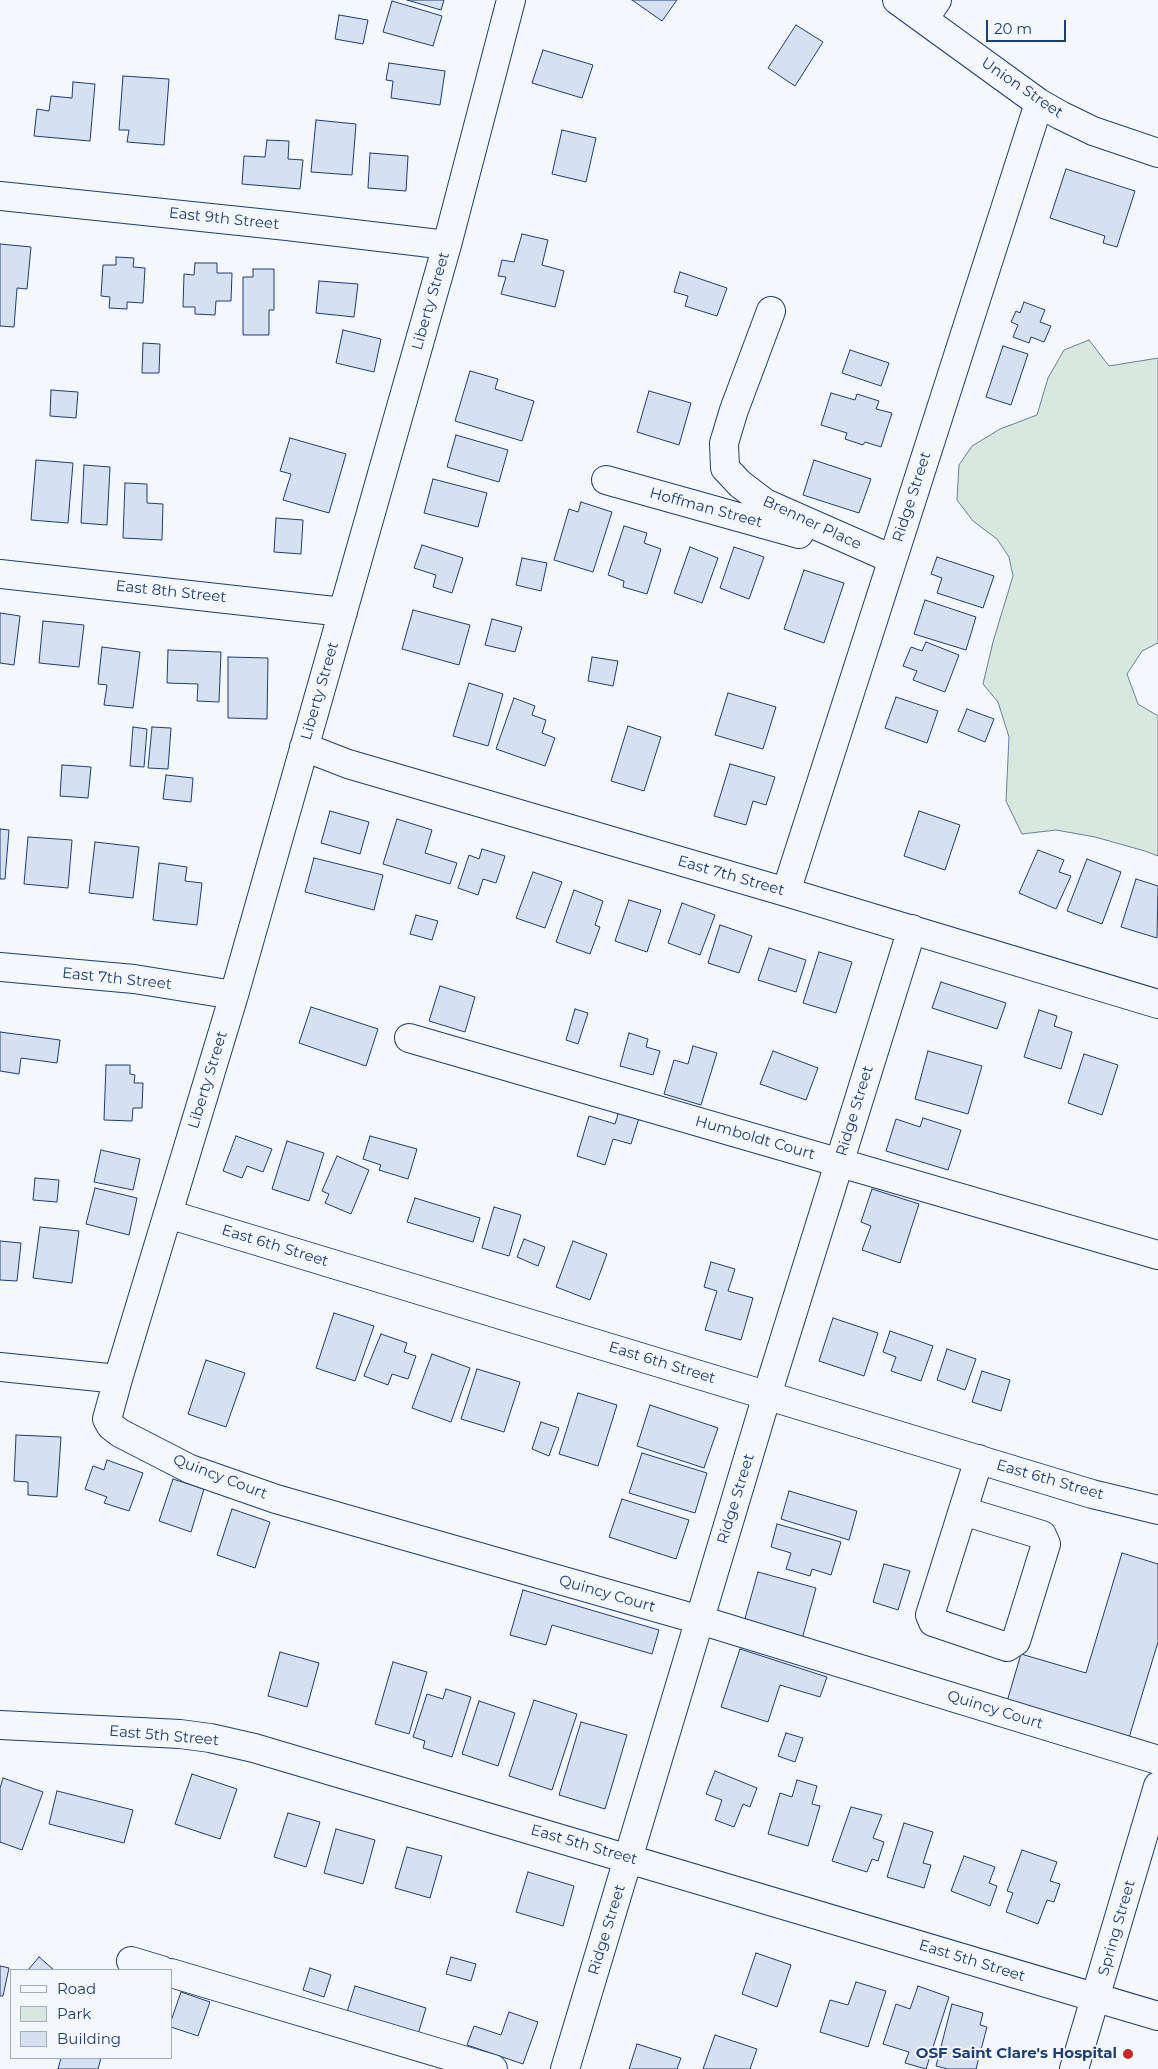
<!DOCTYPE html>
<style>
body{margin:0}
#map{position:relative;width:1158px;height:2069px;overflow:hidden;background:#f4f7fb;font-family:Montserrat,sans-serif}
canvas{display:block}
.legend{position:absolute;left:10px;top:1969px;width:162px;height:90px;box-sizing:border-box;background:#f4f7fb;border:1px solid #9eadc5;margin:0;padding:6px 9px;list-style:none;font-size:15px;color:#1d3f73}
.legend li{display:flex;align-items:center;gap:10px;height:25px}
.legend b{width:25px;border:1px solid #9eadc5}
.scale{position:absolute;left:986px;top:20px;width:80px;height:22px;box-sizing:border-box;border:2px solid #1d3f73;border-top:0;padding-left:6px;font-size:15px;line-height:18px;white-space:nowrap;color:#1d3f73;-webkit-text-stroke:4px #f4f7fb;paint-order:stroke}
</style>
<div id="map">
<canvas width="1158" height="2069"></canvas>
<ul class="legend">
<li><b style="height:6px;background:#f4f7fb"></b>Road</li>
<li><b style="height:14px;background:#d7e8df"></b>Park</li>
<li><b style="height:14px;background:#d5e0f0"></b>Building</li>
</ul>
<div class="scale">20 m</div>
</div>
<script>
const context = document.querySelector('canvas').getContext('2d');
context.lineJoin = 'round';
function paint(path, color) {
  context.fillStyle = color;
  context.fill(path, 'evenodd');
}
function toPath(rows) {
  const path = new Path2D();
  for (const r of rows) {
    path.moveTo(r[0], r[1]);
    for (let i = 2; i < r.length; i += 2) path.lineTo(r[i], r[i + 1]);
  }
  return path;
}
function stroke(path, color, width, dash) {
  context.strokeStyle = color;
  context.lineWidth = width;
  context.lineCap = dash ? 'butt' : 'round';
  context.setLineDash(dash || []);
  context.stroke(path);
}
function write(font, color, halo, rows, align = 'center') {
  context.font = font + ' Montserrat,sans-serif';
  context.lineWidth = 4;
  context.setLineDash([]);
  context.textBaseline = 'middle';
  context.strokeStyle = halo;
  context.fillStyle = color;
  for (const [text, x, y, turn = 0] of rows) {
    context.save();
    context.translate(x, y);
    context.rotate((+turn || 0) * Math.PI / 180);
    context.textAlign = isNaN(turn) ? turn : align;
    if (halo) context.strokeText(text, 0, 0);
    context.fillText(text, 0, 0);
    context.restore();
  }
}
const green = toPath([
 [1089,340,1109,366,1158,358,1158,643,1142,651,1127,674,1138,704,1158,716,1158,856,1145,851,1095,837,1056,830,1022,834,1006,801,1009,737,998,702,983,684,993,642,1013,576,1009,557,997,539,973,521,957,500,959,465,972,446,1000,429,1037,415,1048,378,1064,350,1089,340]
]);
paint(green, '#d7e8df');
stroke(green, '#687fa3', 1);
const building = toPath([
 [407,0,444,0,441,10,407,0],
 [632,0,677,0,662,21,632,0],
 [392,1,442,16,433,46,383,32,392,1],
 [339,15,368,20,363,44,335,39,339,15],
 [796,25,823,42,795,86,768,68,796,25],
 [543,50,593,65,582,98,532,83,543,50],
 [389,63,445,71,440,105,391,98,393,81,386,80,389,63],
 [123,76,169,79,164,145,127,142,129,130,119,130,123,76],
 [73,82,95,84,90,141,34,136,37,109,49,111,51,96,72,98,73,82],
 [316,120,356,124,352,175,311,172,316,120],
 [562,130,596,138,586,182,552,174,562,130],
 [267,140,289,141,288,159,303,160,300,189,242,184,244,156,265,157,267,140],
 [370,153,408,156,406,191,368,188,370,153],
 [1066,169,1135,191,1117,247,1103,243,1105,236,1050,218,1066,169],
 [522,234,548,240,542,265,564,271,555,307,501,294,506,277,498,276,502,260,514,262,522,234],
 [0,244,31,247,27,289,17,288,14,327,0,326,0,244],
 [116,257,134,258,133,267,145,268,143,303,127,302,127,309,109,308,110,297,101,296,103,265,116,265,116,257],
 [195,263,217,263,217,273,232,273,231,301,216,301,215,315,195,314,195,307,183,307,184,274,194,275,195,263],
 [253,269,274,269,274,310,269,310,269,335,243,335,243,277,253,277,253,269],
 [680,272,727,288,717,316,685,306,688,296,674,292,680,272],
 [319,281,358,284,354,317,316,313,319,281],
 [1024,302,1045,310,1040,322,1051,326,1044,342,1031,337,1029,343,1013,337,1018,325,1011,322,1016,311,1020,313,1024,302],
 [343,330,381,339,374,372,336,363,343,330],
 [143,343,160,344,159,373,142,373,143,343],
 [1003,346,1028,354,1011,405,986,397,1003,346],
 [850,350,889,363,881,386,842,373,850,350],
 [470,371,498,379,495,389,534,401,522,441,455,421,470,371],
 [51,390,78,392,76,418,50,416,51,390],
 [649,391,691,403,679,445,637,432,649,391],
 [831,393,855,400,857,394,879,401,876,409,892,413,881,447,865,442,863,445,845,439,847,433,821,425,831,393],
 [456,435,508,450,499,482,447,467,456,435],
 [290,438,346,454,329,513,283,500,291,474,280,471,290,438],
 [36,460,73,463,68,523,31,520,36,460],
 [814,460,871,479,859,513,803,495,814,460],
 [84,465,110,467,107,525,81,523,84,465],
 [433,479,487,493,478,527,424,513,433,479],
 [125,483,147,484,147,503,163,504,162,540,123,538,125,483],
 [581,502,612,512,593,572,554,560,569,509,578,512,581,502],
 [276,518,303,520,301,554,274,552,276,518],
 [624,526,647,533,644,543,661,549,647,594,623,587,624,581,608,575,624,526],
 [422,545,463,558,452,593,433,587,436,575,414,568,422,545],
 [690,547,718,558,702,603,674,593,690,547],
 [734,547,764,557,749,599,720,588,734,547],
 [937,557,994,576,983,608,937,593,942,578,931,574,937,557],
 [522,558,547,563,541,591,516,585,522,558],
 [804,570,844,583,824,643,784,629,804,570],
 [925,600,976,617,966,650,914,634,925,600],
 [413,610,470,625,459,665,402,649,413,610],
 [0,613,20,616,14,665,0,663,0,613],
 [492,619,522,627,515,652,485,645,492,619],
 [43,621,84,625,79,667,39,663,43,621],
 [926,642,959,655,945,692,913,680,917,671,903,666,911,647,922,651,926,642],
 [102,647,140,652,133,708,104,705,107,685,98,684,102,647],
 [168,650,221,652,219,702,197,701,198,684,167,683,168,650],
 [228,657,268,658,267,719,228,718,228,657],
 [592,657,618,661,613,686,588,681,592,657],
 [469,683,503,694,488,746,453,736,469,683],
 [728,693,776,707,763,749,715,735,728,693],
 [896,697,938,711,927,743,885,728,896,697],
 [514,698,535,706,532,715,546,720,542,733,555,738,545,766,496,749,514,698],
 [967,709,994,719,985,742,958,731,967,709],
 [628,726,661,737,644,791,611,781,628,726],
 [133,727,147,729,144,767,130,766,133,727],
 [152,727,171,728,168,769,148,768,152,727],
 [730,764,775,777,766,805,753,801,746,825,714,816,730,764],
 [62,765,91,767,88,798,60,796,62,765],
 [166,775,193,778,191,802,163,799,166,775],
 [330,811,369,822,360,854,321,843,330,811],
 [919,811,960,825,945,870,904,856,919,811],
 [397,819,432,830,425,853,457,863,450,884,383,864,397,819],
 [0,829,9,830,5,879,0,879,0,829],
 [28,837,72,840,68,888,24,884,28,837],
 [95,842,139,847,133,898,89,893,95,842],
 [482,849,505,856,496,883,483,879,478,895,458,888,469,855,479,859,482,849],
 [1038,850,1064,860,1059,872,1071,876,1056,909,1019,893,1038,850],
 [314,858,383,875,374,910,305,892,314,858],
 [1087,859,1121,872,1102,924,1067,911,1087,859],
 [159,863,187,867,185,881,202,883,197,925,153,920,159,863],
 [533,872,562,882,545,928,516,918,533,872],
 [1136,879,1158,886,1157,938,1121,927,1136,879],
 [574,890,603,901,595,925,600,927,590,954,556,942,574,890],
 [629,900,661,910,647,952,615,941,629,900],
 [682,903,715,915,700,955,668,943,682,903],
 [416,915,438,921,432,940,410,934,416,915],
 [720,925,752,936,739,973,708,963,720,925],
 [769,948,806,960,796,992,758,980,769,948],
 [819,952,852,962,836,1013,803,1003,819,952],
 [941,982,1006,1003,997,1029,932,1008,941,982],
 [440,986,475,997,465,1032,429,1021,440,986],
 [311,1007,378,1029,366,1066,299,1043,311,1007],
 [575,1009,588,1013,578,1044,566,1040,575,1009],
 [1039,1010,1057,1016,1054,1026,1072,1032,1061,1069,1024,1057,1039,1010],
 [0,1032,60,1040,57,1063,21,1058,19,1074,0,1071,0,1032],
 [629,1033,648,1039,646,1047,660,1051,653,1075,620,1066,629,1033],
 [693,1046,717,1053,701,1105,664,1094,674,1060,688,1064,693,1046],
 [773,1051,818,1068,806,1100,760,1084,773,1051],
 [928,1051,982,1066,968,1114,915,1099,928,1051],
 [1084,1054,1118,1065,1102,1115,1068,1103,1084,1054],
 [106,1065,130,1065,130,1074,135,1075,134,1083,143,1083,142,1108,133,1108,132,1121,104,1120,106,1065],
 [620,1108,640,1115,631,1144,613,1139,605,1165,577,1156,589,1116,615,1124,620,1108],
 [923,1118,961,1130,948,1170,886,1151,896,1119,920,1127,923,1118],
 [236,1136,272,1149,263,1172,247,1166,242,1178,223,1171,236,1136],
 [370,1136,417,1149,408,1179,379,1170,381,1165,363,1159,370,1136],
 [287,1141,324,1153,309,1201,272,1189,287,1141],
 [101,1150,140,1159,133,1190,94,1182,101,1150],
 [337,1156,369,1170,351,1214,325,1203,329,1194,322,1191,337,1156],
 [35,1178,59,1180,57,1202,33,1200,35,1178],
 [95,1188,137,1198,129,1235,86,1224,95,1188],
 [872,1189,919,1204,900,1263,862,1250,871,1226,861,1222,872,1189],
 [415,1198,480,1218,473,1242,407,1222,415,1198],
 [494,1207,521,1215,509,1256,482,1248,494,1207],
 [40,1227,79,1231,72,1283,33,1278,40,1227],
 [524,1239,545,1247,538,1266,517,1257,524,1239],
 [0,1241,21,1243,17,1281,0,1280,0,1241],
 [573,1241,607,1254,590,1300,556,1287,573,1241],
 [711,1262,735,1269,728,1291,753,1298,741,1340,705,1330,717,1291,704,1287,711,1262],
 [334,1313,374,1326,355,1381,316,1368,334,1313],
 [833,1318,878,1333,864,1376,819,1361,833,1318],
 [890,1331,933,1346,921,1381,891,1371,896,1357,883,1352,890,1331],
 [381,1334,407,1343,404,1352,416,1356,408,1379,392,1374,388,1385,364,1376,381,1334],
 [947,1349,976,1359,965,1390,937,1380,947,1349],
 [432,1354,470,1368,451,1422,412,1408,432,1354],
 [206,1360,245,1373,226,1427,188,1414,206,1360],
 [477,1369,520,1382,504,1432,461,1419,477,1369],
 [982,1371,1010,1380,1001,1411,972,1402,982,1371],
 [578,1393,617,1405,598,1466,559,1454,578,1393],
 [650,1405,718,1428,704,1468,637,1446,650,1405],
 [541,1422,559,1428,549,1456,532,1449,541,1422],
 [16,1435,61,1437,57,1497,28,1495,28,1482,14,1481,16,1435],
 [642,1453,707,1473,695,1513,629,1493,642,1453],
 [107,1460,143,1473,129,1511,104,1503,107,1497,85,1489,93,1466,104,1470,107,1460],
 [173,1479,204,1489,191,1532,159,1521,173,1479],
 [789,1491,857,1511,849,1540,781,1519,789,1491],
 [622,1499,689,1520,676,1559,609,1537,622,1499],
 [232,1509,270,1522,255,1568,217,1555,232,1509],
 [777,1524,841,1542,831,1575,812,1569,810,1576,786,1569,791,1553,771,1547,777,1524],
 [1122,1553,1158,1564,1158,1642,1128,1741,1006,1705,1021,1654,1086,1673,1122,1553],
 [884,1564,910,1571,898,1610,873,1602,884,1564],
 [758,1572,816,1588,802,1639,744,1622,758,1572],
 [523,1590,659,1630,652,1654,552,1625,546,1645,510,1635,523,1590],
 [740,1649,827,1677,820,1697,780,1685,768,1722,721,1707,740,1649],
 [280,1652,319,1663,307,1707,268,1696,280,1652],
 [393,1662,427,1672,409,1734,375,1724,393,1662],
 [446,1689,471,1697,452,1757,423,1748,425,1741,413,1737,427,1694,443,1699,446,1689],
 [534,1700,577,1714,552,1790,509,1776,534,1700],
 [479,1701,515,1713,498,1766,462,1754,479,1701],
 [581,1722,627,1735,605,1809,559,1795,581,1722],
 [786,1733,803,1738,795,1762,778,1756,786,1733],
 [715,1771,757,1788,750,1807,743,1804,734,1827,715,1820,722,1800,706,1794,715,1771],
 [192,1774,237,1789,220,1839,175,1824,192,1774],
 [3,1778,43,1792,22,1850,0,1842,0,1788,3,1778],
 [797,1780,817,1786,812,1804,820,1806,808,1846,768,1834,780,1793,792,1797,797,1780],
 [57,1791,133,1810,124,1843,49,1824,57,1791],
 [851,1807,882,1815,873,1838,884,1842,878,1861,872,1859,867,1872,832,1861,851,1807],
 [288,1813,320,1822,306,1867,274,1857,288,1813],
 [904,1823,933,1832,923,1863,931,1865,924,1888,887,1877,904,1823],
 [336,1829,375,1840,363,1884,324,1873,336,1829],
 [407,1847,442,1856,430,1898,395,1888,407,1847],
 [1022,1850,1057,1862,1050,1881,1060,1884,1054,1902,1047,1900,1038,1924,1006,1912,1013,1893,1007,1891,1022,1850],
 [964,1856,995,1867,989,1883,997,1886,990,1906,951,1891,964,1856],
 [528,1872,574,1886,563,1926,516,1912,528,1872],
 [756,1953,791,1965,777,2007,742,1994,756,1953],
 [39,1957,54,1970,28,1970,39,1957],
 [451,1957,476,1964,471,1981,446,1974,451,1957],
 [0,1966,9,1968,3,1996,0,1996,0,1966],
 [310,1968,331,1975,324,1997,303,1990,310,1968],
 [856,1982,886,1991,868,2047,820,2032,830,2000,848,2005,856,1982],
 [355,1986,426,2008,418,2034,347,2012,355,1986],
 [918,1986,949,1997,926,2069,905,2063,909,2052,883,2044,896,2004,910,2009,918,1986],
 [181,1992,210,2002,198,2036,171,2027,171,2021,181,1992],
 [952,2004,983,2013,980,2025,987,2027,976,2069,948,2069,936,2066,952,2004],
 [509,2012,538,2022,523,2064,467,2045,474,2026,501,2035,509,2012],
 [715,2035,757,2049,750,2069,703,2069,715,2035],
 [637,2044,681,2058,677,2069,629,2069,637,2044],
 [61,2058,101,2058,98,2069,58,2069,61,2058]
]);
paint(building, '#d5e0f0');
stroke(building, '#1d3f73', 1);
const minor = toPath([
 [511,0,447,245,234,995,118,1379,107,1419,111,1426,120,1433,190,1469,276,1499,700,1620,1158,1760],
 [897,0,1039,103,1060,115,1093,131,1158,153],
 [924,19,937,0],
 [0,196,287,226,447,245],
 [771,311,734,410,724,443,725,468,740,484,765,503,892,559],
 [606,480,799,534],
 [0,574,343,612],
 [304,747,348,764,786,892,1158,1004],
 [786,892,1039,103],
 [0,967,134,979,234,995],
 [409,1038,1158,1255],
 [168,1214,1092,1494,1158,1510],
 [0,1367,118,1379],
 [963,1511,1042,1535,1046,1544,1016,1641,1007,1647,933,1622,930,1615,979,1459],
 [0,1725,180,1734,210,1738,254,1748,1158,2016],
 [131,1961,161,1970],
 [171,1973,493,2069],
 [565,2069,767,1395,912,929],
 [1074,2069,1158,1786]
]);
stroke(minor, '#1d3f73', 30);
stroke(minor, '#f4f7fb', 28);
for (const [x, y, r, color] of [
 [1128,2054,6,"#c62828"]
]) {
  const dot = new Path2D();
  dot.arc(x, y, r, 0, 2 * Math.PI);
  context.fillStyle = color;
  context.fill(dot);
  stroke(dot, '#f4f7fb', 2);
}
write('15px', '#1d3f73', '#f4f7fb', [
 ["Union Street",1022,88,34],
 ["East 9th Street",224,219,6],
 ["Liberty Street",431,301,-74],
 ["Ridge Street",912,497,-72],
 ["Hoffman Street",706,508,15],
 ["Brenner Place",812,523,25],
 ["East 8th Street",171,592,6],
 ["Liberty Street",320,691,-74],
 ["East 7th Street",731,876,16],
 ["East 7th Street",117,979,6],
 ["Liberty Street",208,1080,-73],
 ["Ridge Street",855,1111,-73],
 ["Humboldt Court",755,1138,16],
 ["East 6th Street",275,1246,17],
 ["East 6th Street",662,1363,17],
 ["Quincy Court",220,1477,21],
 ["East 6th Street",1050,1480,16],
 ["Ridge Street",736,1499,-73],
 ["Quincy Court",607,1594,16],
 ["Quincy Court",995,1710,17],
 ["East 5th Street",164,1736,5],
 ["East 5th Street",584,1845,16],
 ["Spring Street",1117,1928,-74],
 ["Ridge Street",607,1930,-73],
 ["East 5th Street",972,1961,17]
]);
write('bold 15px', '#1d3f73', '#f4f7fb', [
 ["OSF Saint Clare's Hospital",1117,2054]
], 'right');
</script>
